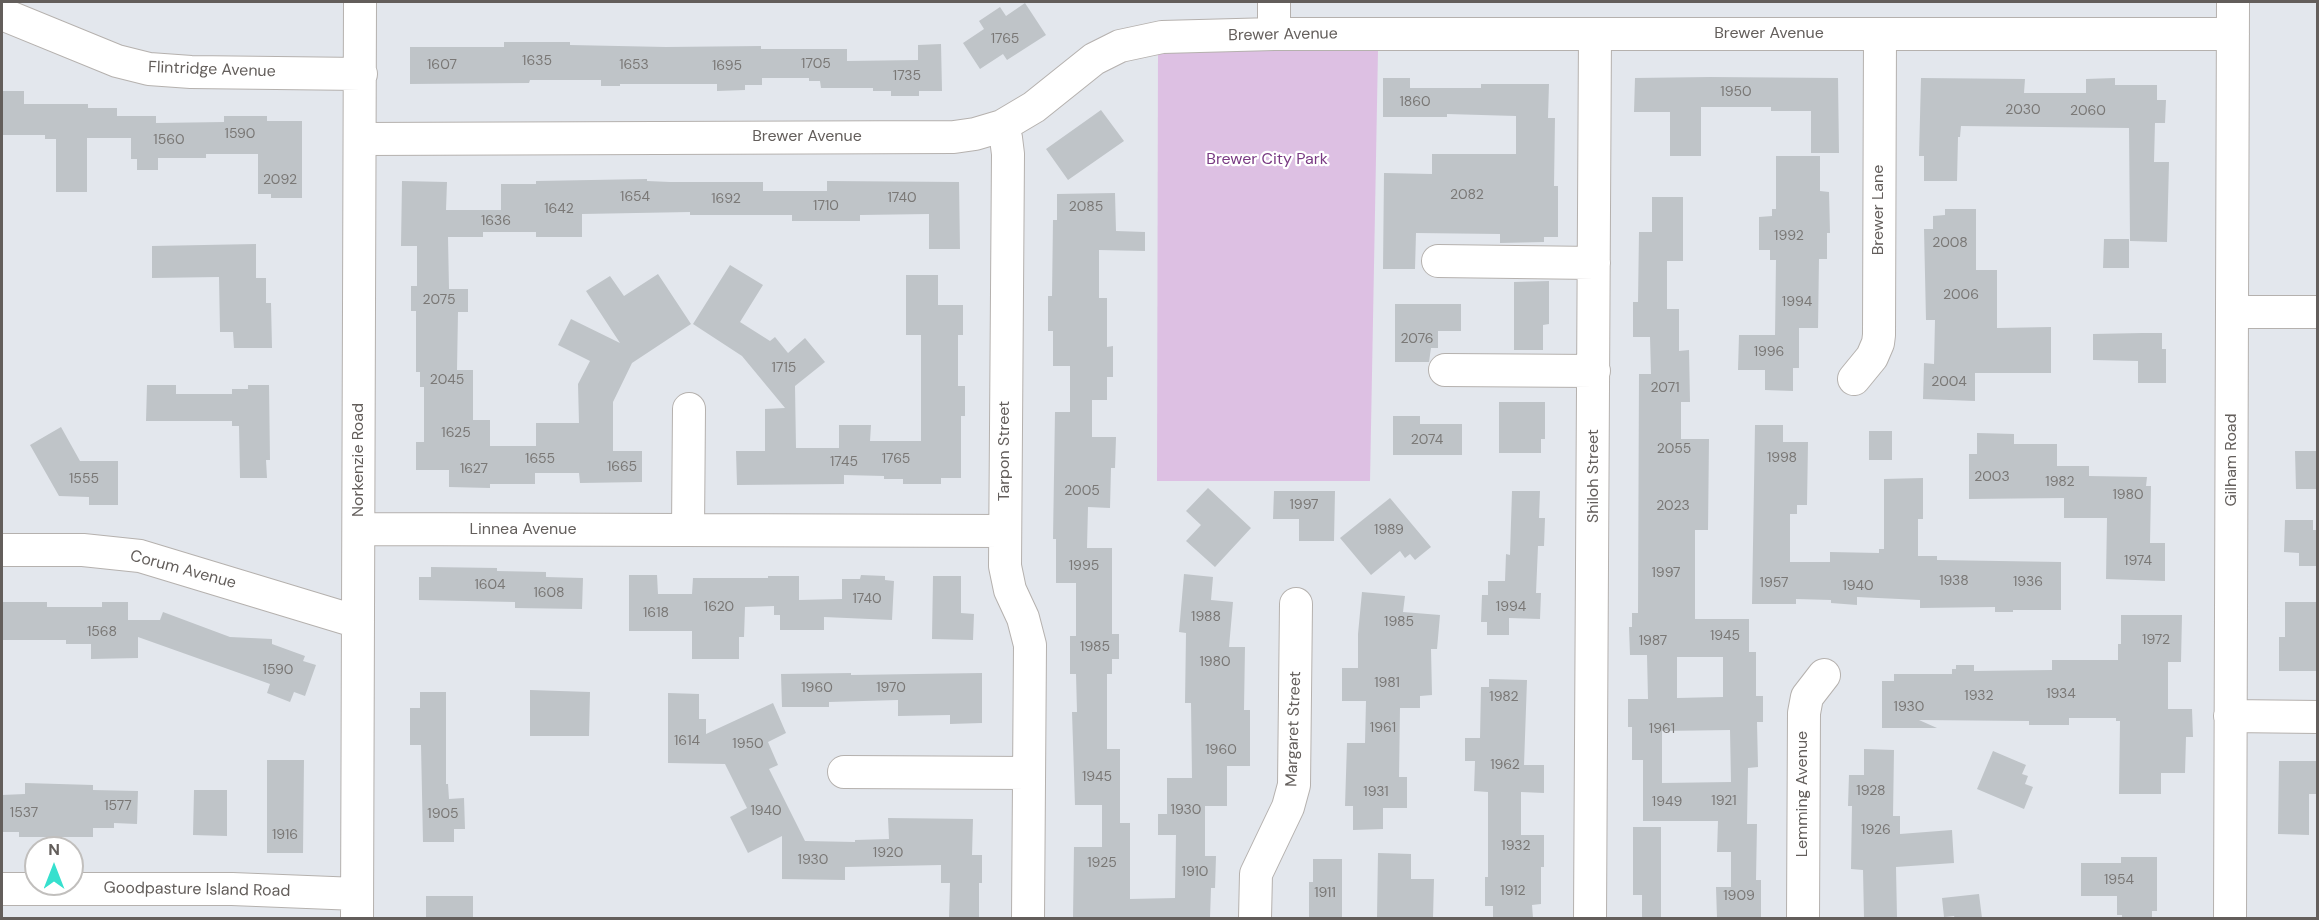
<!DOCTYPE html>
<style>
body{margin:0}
#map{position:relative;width:2319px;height:920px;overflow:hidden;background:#e3e7ed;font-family:"DM Sans",sans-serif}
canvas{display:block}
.frame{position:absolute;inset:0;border:3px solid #635e5b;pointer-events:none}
.north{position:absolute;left:24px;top:836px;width:60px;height:60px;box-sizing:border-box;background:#fff;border:2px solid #c1bfbd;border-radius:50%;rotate:0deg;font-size:16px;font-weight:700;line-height:24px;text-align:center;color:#635e5b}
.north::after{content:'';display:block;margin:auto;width:21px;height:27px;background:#36e0ce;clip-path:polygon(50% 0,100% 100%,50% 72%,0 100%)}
</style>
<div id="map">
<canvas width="2319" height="920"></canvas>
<div class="frame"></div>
<div class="north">N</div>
</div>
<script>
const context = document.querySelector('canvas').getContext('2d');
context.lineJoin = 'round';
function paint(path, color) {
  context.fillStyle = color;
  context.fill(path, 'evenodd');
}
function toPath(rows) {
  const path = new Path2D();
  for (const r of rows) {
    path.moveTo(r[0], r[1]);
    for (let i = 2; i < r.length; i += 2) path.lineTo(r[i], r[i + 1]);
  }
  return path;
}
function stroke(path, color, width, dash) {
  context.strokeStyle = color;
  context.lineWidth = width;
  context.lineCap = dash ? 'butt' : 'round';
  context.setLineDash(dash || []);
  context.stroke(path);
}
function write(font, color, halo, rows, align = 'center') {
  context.font = font + ' "DM Sans",sans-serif';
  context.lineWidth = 4.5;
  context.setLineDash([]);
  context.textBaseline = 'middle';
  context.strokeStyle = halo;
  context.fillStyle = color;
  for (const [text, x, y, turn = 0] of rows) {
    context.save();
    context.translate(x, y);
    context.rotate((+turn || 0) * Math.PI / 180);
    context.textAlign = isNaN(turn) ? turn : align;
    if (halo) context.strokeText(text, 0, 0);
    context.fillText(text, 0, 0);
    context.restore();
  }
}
paint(toPath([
 [1158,50,1378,50,1370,481,1157,481]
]), '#ddc0e3');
paint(toPath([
 [1025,3,1046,35,1007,60,1003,54,980,69,963,43,984,29,979,21,1000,7,1006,16],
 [504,42,570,42,570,45,666,47,761,46,761,49,847,49,847,61,918,60,918,45,941,44,942,91,919,91,919,96,891,96,891,91,873,91,873,88,821,88,820,81,809,81,809,78,762,78,762,85,745,85,745,90,717,91,717,84,620,84,620,86,601,86,601,80,530,80,529,83,410,84,410,47,504,47],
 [1710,77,1838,78,1839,153,1811,153,1811,111,1771,111,1771,107,1701,107,1701,156,1670,156,1670,112,1634,112,1635,78],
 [1383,78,1410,78,1410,88,1481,88,1481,84,1549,84,1548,118,1555,118,1554,186,1558,186,1558,237,1544,237,1544,242,1500,243,1500,234,1416,233,1415,269,1383,269,1384,173,1432,174,1432,154,1516,154,1516,116,1447,114,1447,117,1383,117],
 [1921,78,2025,79,2024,93,2086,93,2086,79,2115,78,2115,85,2157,85,2157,100,2166,100,2165,123,2155,123,2154,162,2169,162,2167,242,2130,241,2129,128,1961,126,1960,137,1958,137,1957,181,1924,181,1924,156,1919,156],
 [2,91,24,91,24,104,88,104,88,108,117,108,117,116,156,116,156,123,224,122,224,116,267,116,267,121,302,121,302,198,271,198,271,194,258,194,258,154,206,154,206,158,158,158,158,170,137,170,137,159,131,159,131,138,87,138,87,192,56,192,56,139,45,139,45,135,2,135],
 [1101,110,1124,141,1068,180,1046,149],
 [1776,156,1820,156,1820,191,1829,192,1830,233,1827,233,1827,259,1819,259,1818,328,1799,328,1799,368,1793,368,1793,391,1765,390,1765,370,1738,370,1739,335,1775,335,1776,260,1770,260,1770,250,1759,250,1759,217,1772,216,1772,209,1776,209],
 [647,179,647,181,670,182,763,182,763,191,827,191,827,181,959,182,960,249,929,249,929,214,860,215,860,221,792,221,792,215,690,215,690,212,582,214,582,237,536,237,536,232,483,232,483,237,448,237,449,289,468,289,468,312,458,312,457,370,473,370,473,420,490,420,490,446,536,446,536,423,579,423,578,384,590,361,558,345,571,319,620,343,586,291,610,276,624,296,658,274,691,324,632,363,613,402,613,451,642,451,642,482,580,483,579,473,535,473,535,484,490,484,490,488,449,487,449,470,416,470,416,442,424,442,424,387,420,387,420,372,416,372,416,311,411,311,411,286,417,286,417,246,401,246,402,181,447,182,446,210,501,210,501,184,536,184,536,181],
 [1115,193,1116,231,1145,232,1145,251,1099,250,1099,298,1107,298,1107,347,1113,346,1113,377,1107,377,1107,400,1092,400,1092,437,1116,437,1115,468,1111,468,1110,508,1088,507,1087,548,1112,548,1112,634,1119,634,1119,659,1112,659,1112,674,1107,674,1107,749,1120,749,1120,823,1130,823,1130,899,1175,898,1176,835,1158,835,1158,814,1167,814,1167,778,1192,778,1191,703,1185,703,1186,633,1179,632,1184,574,1213,577,1211,600,1233,602,1229,647,1245,647,1244,710,1250,710,1250,766,1227,766,1227,806,1205,806,1205,856,1216,856,1215,888,1211,888,1210,918,1073,918,1074,847,1102,847,1102,805,1075,805,1072,712,1077,712,1076,674,1070,674,1070,636,1076,636,1076,583,1056,583,1056,539,1053,539,1055,412,1070,412,1070,366,1053,366,1053,331,1048,331,1048,296,1052,296,1053,220,1057,220,1057,194],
 [1652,197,1683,197,1683,261,1667,261,1667,309,1679,309,1679,351,1689,350,1690,402,1681,402,1681,439,1709,439,1708,530,1695,530,1695,619,1749,619,1749,652,1756,652,1756,696,1763,696,1763,722,1757,722,1758,767,1748,768,1747,824,1757,824,1756,880,1761,880,1761,918,1717,918,1716,887,1731,887,1731,852,1717,852,1718,821,1643,821,1643,760,1632,760,1632,727,1628,727,1628,699,1648,699,1647,655,1630,655,1629,627,1632,627,1632,613,1638,613,1639,374,1651,374,1650,337,1633,337,1633,302,1638,302,1639,232,1652,232],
 [1677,657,1723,657,1723,697,1677,698],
 [1730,730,1731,782,1662,783,1662,731],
 [1945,209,1976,209,1976,270,1997,270,1997,328,2051,327,2051,373,1975,373,1975,401,1923,399,1924,363,1934,364,1935,320,1926,320,1924,229,1933,229,1933,216,1945,215],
 [2104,239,2129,239,2129,268,2103,268],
 [256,244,256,278,266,278,266,303,271,303,272,348,234,348,233,332,220,332,219,277,152,278,152,246],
 [730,265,763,285,740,322,770,341,775,337,788,353,805,338,825,362,795,386,796,448,839,448,839,425,871,425,870,441,921,441,921,335,906,335,906,275,938,275,938,305,963,305,963,335,958,335,958,386,965,386,965,416,961,416,961,478,941,478,941,484,903,484,903,479,884,479,884,476,844,475,844,484,737,485,736,451,765,451,765,409,785,408,742,356,693,324],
 [1549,281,1549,324,1543,325,1543,350,1514,350,1514,282],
 [1395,304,1461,304,1461,331,1438,331,1438,348,1431,348,1429,362,1395,362],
 [2142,333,2162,333,2162,349,2166,349,2166,383,2138,383,2138,361,2093,360,2093,334],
 [147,385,176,385,176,394,232,394,232,389,248,389,248,385,269,385,270,460,266,460,267,478,240,478,239,426,232,426,232,421,146,421],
 [1499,402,1545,402,1545,439,1541,439,1541,453,1499,453],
 [1393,416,1420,416,1420,424,1462,424,1462,455,1393,455],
 [1755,425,1783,425,1783,442,1808,442,1807,505,1797,505,1797,514,1790,514,1790,562,1830,562,1830,552,1879,553,1879,549,1884,549,1884,479,1923,478,1923,519,1918,519,1918,556,1937,556,1937,560,2061,562,2061,610,2013,610,2013,612,1995,612,1995,607,1920,608,1920,600,1857,597,1857,605,1831,603,1831,600,1796,599,1796,604,1752,604],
 [61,427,80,461,118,461,118,505,89,505,89,497,59,496,30,445],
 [1869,431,1892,431,1892,460,1869,460],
 [1977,433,2014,434,2014,444,2057,444,2057,466,2089,466,2089,476,2147,477,2146,486,2151,486,2150,543,2165,543,2165,581,2106,579,2107,518,2064,518,2064,498,1969,499,1969,454,1977,454],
 [2295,451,2318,451,2318,489,2296,489],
 [1208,488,1251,528,1215,567,1186,541,1201,525,1186,511],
 [1274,491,1335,491,1334,541,1299,541,1299,519,1273,519],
 [1512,491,1540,491,1539,518,1545,518,1544,546,1538,546,1536,593,1541,593,1540,619,1509,618,1509,635,1487,635,1487,622,1481,622,1482,595,1488,595,1488,581,1505,581,1506,554,1510,555],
 [1390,498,1431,547,1415,560,1410,554,1405,558,1400,551,1371,575,1340,538],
 [2285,520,2313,520,2313,530,2318,530,2318,566,2299,566,2299,553,2284,552],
 [431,567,497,568,497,571,546,572,546,577,583,578,582,609,515,608,515,602,419,600,419,577,431,577],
 [629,575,657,575,658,594,692,594,693,578,768,578,768,576,799,576,799,600,842,599,842,579,860,579,861,575,885,576,885,580,894,581,892,620,824,617,824,630,780,630,780,615,774,615,774,606,745,607,744,637,739,637,739,659,692,659,692,631,629,631],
 [933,576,961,576,961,613,974,614,973,640,932,639],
 [1362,592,1405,596,1403,612,1440,615,1437,649,1431,649,1432,695,1420,696,1420,708,1400,708,1399,777,1407,777,1407,808,1383,808,1383,829,1353,830,1353,806,1345,806,1347,743,1365,743,1366,701,1342,701,1342,668,1358,668,1358,634],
 [2,602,47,602,47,607,102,607,102,602,128,602,128,620,160,620,163,612,230,637,272,639,272,644,305,656,303,661,316,665,305,696,294,692,290,702,267,693,270,684,138,637,138,658,91,659,91,644,66,644,66,640,2,640],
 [2285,602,2318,602,2318,671,2279,671,2279,637,2285,637],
 [2121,615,2182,615,2181,662,2168,662,2168,709,2192,709,2193,737,2186,737,2185,773,2161,773,2161,794,2119,794,2120,721,2116,721,2116,718,2069,718,2069,725,2029,725,2029,721,1919,720,1937,728,1882,728,1882,681,1894,681,1894,674,1952,674,1952,669,1956,669,1956,665,1974,665,1974,671,2052,670,2052,660,2118,660,2118,644,2121,644],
 [851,673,851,675,982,673,982,723,950,724,950,715,898,716,898,700,829,702,829,707,782,707,781,674],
 [1489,679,1527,680,1524,765,1544,765,1544,793,1521,792,1521,835,1544,835,1544,867,1541,867,1541,904,1532,905,1533,918,1493,918,1493,906,1485,906,1485,877,1488,877,1488,792,1474,791,1475,761,1465,761,1465,738,1480,738,1481,687,1489,687],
 [530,690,590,692,589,736,530,736],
 [420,692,446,692,446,784,448,784,449,799,464,798,465,829,454,829,454,842,423,842,421,745,410,745,410,708,420,708],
 [668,693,699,694,699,719,706,719,706,734,773,703,786,733,768,742,778,765,769,769,805,841,855,842,855,840,889,839,888,818,973,819,972,855,982,855,982,883,979,883,979,918,949,918,950,883,941,883,941,865,845,867,845,880,782,879,782,836,748,853,730,817,747,808,725,764,668,763],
 [1864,749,1894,750,1893,816,1900,816,1900,834,1952,830,1954,863,1896,867,1897,918,1864,918,1863,870,1851,869,1852,806,1848,806,1849,775,1864,775],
 [1993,751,2026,765,2022,774,2028,776,2025,784,2033,787,2024,809,1977,789],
 [267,760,304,760,303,853,267,853],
 [2279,761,2318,761,2318,794,2309,794,2309,835,2278,834],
 [25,783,93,785,93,790,138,791,137,824,114,823,114,828,93,828,93,837,19,837,19,832,2,832,2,795,25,794],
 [194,790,227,790,227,836,193,835],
 [1633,827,1661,827,1661,918,1642,918,1642,895,1633,895],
 [1378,853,1411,854,1411,879,1434,879,1433,918,1377,918],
 [2121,857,2157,857,2157,911,2152,911,2152,918,2122,918,2122,915,2117,915,2117,896,2081,896,2081,863,2121,863],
 [1313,859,1342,859,1342,918,1309,918,1309,882,1313,882],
 [1979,894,1982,918,1955,918,1954,916,1944,917,1942,898],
 [426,896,473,896,473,918,426,918]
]), '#bfc4c8');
const minor = toPath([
 [2,14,117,61,149,69,191,72,361,74],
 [1274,34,1274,2],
 [1002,126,1006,138,1008,154,1005,566,1010,590,1023,618,1030,645,1028,918],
 [361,139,954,137,975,134,1002,126,1034,107,1094,59,1120,46,1162,37,1274,34,2233,34],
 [1438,261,1594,263],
 [2232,312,2318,312],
 [1445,370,1594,371],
 [1854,379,1872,357,1878,343,1879,335,1880,34],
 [359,529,1005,531],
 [688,530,689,409],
 [2,550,83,550,140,556,358,622],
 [2230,716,2318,717],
 [844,772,1028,773],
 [2,889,232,889,357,894],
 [357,918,360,2],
 [1255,918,1256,874,1288,807,1294,785,1296,604],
 [1590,918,1595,34],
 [1803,918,1804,713,1807,697,1824,675],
 [2230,918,2233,2]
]);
stroke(minor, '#b5b1ae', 34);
stroke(minor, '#fff', 32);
write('14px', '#7a7876', null, [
 ["1765",1005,39],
 ["1635",537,61],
 ["1705",816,64],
 ["1607",442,65],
 ["1653",634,65],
 ["1695",727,66],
 ["1735",907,76],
 ["1950",1736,92],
 ["1860",1415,102],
 ["2030",2023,110],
 ["2060",2088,111],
 ["1590",240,134],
 ["1560",169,140],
 ["2092",280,180],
 ["2082",1467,195],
 ["1654",635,197],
 ["1740",902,198],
 ["1692",726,199],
 ["1710",826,206],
 ["2085",1086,207],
 ["1642",559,209],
 ["1636",496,221],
 ["1992",1789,236],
 ["2008",1950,243],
 ["2006",1961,295],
 ["2075",439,300],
 ["1994",1797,302],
 ["2076",1417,339],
 ["1996",1769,352],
 ["1715",784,368],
 ["2045",447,380],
 ["2004",1949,382],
 ["2071",1665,388],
 ["1625",456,433],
 ["2074",1427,440],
 ["2055",1674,449],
 ["1998",1782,458],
 ["1655",540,459],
 ["1765",896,459],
 ["1745",844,462],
 ["1665",622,467],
 ["1627",474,469],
 ["2003",1992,477],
 ["1555",84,479],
 ["1982",2060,482],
 ["2005",1082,491],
 ["1980",2128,495],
 ["1997",1304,505],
 ["2023",1673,506],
 ["1989",1389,530],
 ["1974",2138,561],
 ["1995",1084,566],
 ["1997",1666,573],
 ["1938",1954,581],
 ["1936",2028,582],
 ["1957",1774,583],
 ["1604",490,585],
 ["1940",1858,586],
 ["1608",549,593],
 ["1740",867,599],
 ["1620",719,607],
 ["1994",1511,607],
 ["1618",656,613],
 ["1988",1206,617],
 ["1985",1399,622],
 ["1568",102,632],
 ["1945",1725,636],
 ["1972",2156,640],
 ["1987",1653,641],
 ["1985",1095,647],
 ["1980",1215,662],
 ["1590",278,670],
 ["1981",1387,683],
 ["1960",817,688],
 ["1970",891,688],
 ["1934",2061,694],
 ["1932",1979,696],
 ["1982",1504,697],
 ["1930",1909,707],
 ["1961",1383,728],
 ["1961",1662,729],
 ["1614",687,741],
 ["1950",748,744],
 ["1960",1221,750],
 ["1962",1505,765],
 ["1945",1097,777],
 ["1928",1871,791],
 ["1931",1376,792],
 ["1921",1724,801],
 ["1949",1667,802],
 ["1577",118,806],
 ["1930",1186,810],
 ["1940",766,811],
 ["1537",24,813],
 ["1905",443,814],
 ["1926",1876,830],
 ["1916",285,835],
 ["1932",1516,846],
 ["1920",888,853],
 ["1930",813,860],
 ["1925",1102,863],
 ["1910",1195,872],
 ["1954",2119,880],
 ["1912",1513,891],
 ["1911",1325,893],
 ["1909",1739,896]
]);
write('16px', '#635e5b', '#fff', [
 ["Brewer Avenue",1769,34],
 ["Brewer Avenue",1283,35,-1],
 ["Flintridge Avenue",212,70,2],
 ["Brewer Avenue",807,137],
 ["Brewer Lane",1879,210,-90],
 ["Tarpon Street",1005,451,-90],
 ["Norkenzie Road",359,460,-90],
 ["Gilham Road",2232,460,-90],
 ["Shiloh Street",1594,476,-90],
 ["Linnea Avenue",523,530],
 ["Corum Avenue",183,570,15],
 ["Margaret Street",1294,729,-88],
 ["Lemming Avenue",1803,794,-90],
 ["Goodpasture Island Road",197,890,1]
]);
write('16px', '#793a83', '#fff', [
 ["Brewer City Park",1267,160]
]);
</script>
